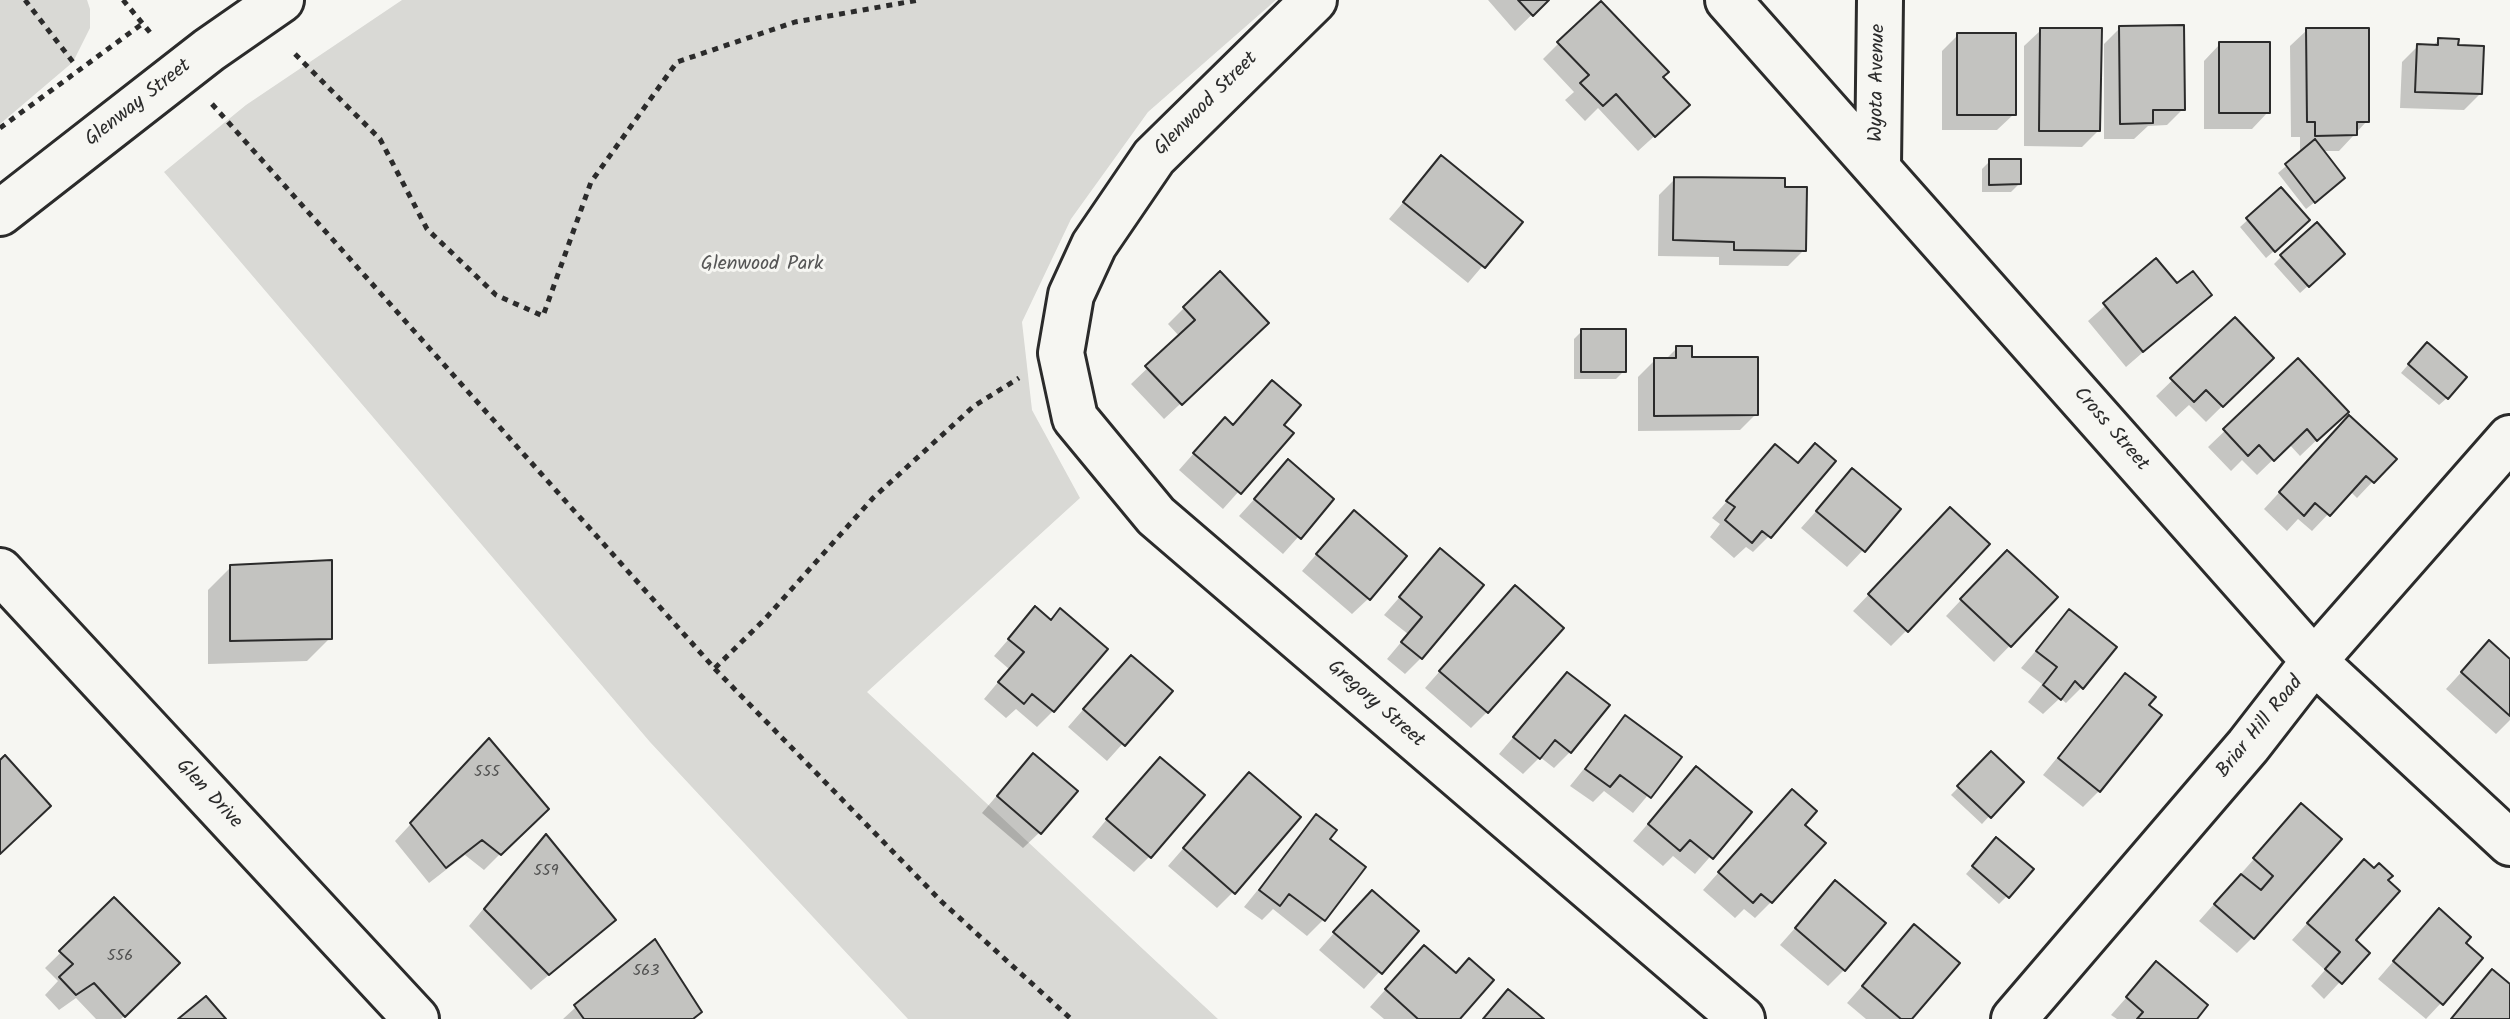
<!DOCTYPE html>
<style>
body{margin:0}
canvas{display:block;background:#f6f6f2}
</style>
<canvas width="2510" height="1019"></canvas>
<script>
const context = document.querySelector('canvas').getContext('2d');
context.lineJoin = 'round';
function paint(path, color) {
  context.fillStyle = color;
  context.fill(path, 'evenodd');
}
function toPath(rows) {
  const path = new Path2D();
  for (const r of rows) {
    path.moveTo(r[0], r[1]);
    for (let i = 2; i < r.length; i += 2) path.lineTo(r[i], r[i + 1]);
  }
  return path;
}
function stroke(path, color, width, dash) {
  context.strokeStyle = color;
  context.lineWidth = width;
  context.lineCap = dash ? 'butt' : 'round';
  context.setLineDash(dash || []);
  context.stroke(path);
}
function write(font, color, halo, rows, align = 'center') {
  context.font = font + ' Kalam,sans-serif';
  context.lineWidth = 6;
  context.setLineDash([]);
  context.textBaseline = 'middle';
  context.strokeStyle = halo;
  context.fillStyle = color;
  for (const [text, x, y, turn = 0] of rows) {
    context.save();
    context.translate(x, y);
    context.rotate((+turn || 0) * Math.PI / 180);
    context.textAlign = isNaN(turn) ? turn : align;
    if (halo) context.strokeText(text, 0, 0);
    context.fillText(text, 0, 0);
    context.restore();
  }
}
paint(toPath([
 [0,0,87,0,90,9,90,28,73,62,0,124],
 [402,0,1276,0,1148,112,1071,219,1022,322,1032,410,1080,498,867,692,1218,1019,908,1019,650,742,164,172,246,105]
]), '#d9d9d5');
paint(toPath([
 [1488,0,1547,0,1515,31],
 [2120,28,2183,109,2167,125,2148,126,2134,139,2104,139,2104,44],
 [2041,30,2098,131,2082,147,2024,146,2024,46],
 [2307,30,2367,121,2339,151,2322,151,2335,186,2306,209,2278,173,2305,150,2300,151,2300,137,2291,137,2290,46],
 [1958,35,2014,114,1997,130,1942,130,1942,51],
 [2439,40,2456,47,2480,94,2464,110,2400,108,2402,62,2418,46,2432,46],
 [1559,43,1661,77,1671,121,1638,151,1598,108,1585,121,1565,100,1574,92,1543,59],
 [2220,44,2268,112,2252,129,2204,129,2204,61],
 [1441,158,1520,222,1468,283,1389,219],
 [1990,161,2019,184,2011,192,1982,192,1982,169],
 [1675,179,1804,250,1788,266,1719,265,1719,257,1658,256,1659,195],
 [2281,190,2300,228,2266,258,2240,227],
 [2282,256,2335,262,2300,293,2274,264],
 [2156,261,2177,286,2210,294,2126,367,2088,321],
 [1184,308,1250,339,1164,419,1131,384,1180,337,1168,324],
 [2235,320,2271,358,2206,422,2189,405,2176,417,2156,396],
 [1582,331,1624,371,1616,379,1574,379,1574,339],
 [1677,348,1756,414,1740,430,1638,431,1638,377,1655,360,1665,360],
 [2419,352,2447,398,2439,405,2401,373],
 [2298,361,2346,412,2300,456,2289,444,2257,475,2242,460,2231,471,2208,447],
 [1282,425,1291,433,1223,509,1179,470,1209,436,1232,426],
 [2333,434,2394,459,2357,498,2350,491,2312,531,2298,519,2287,531,2264,509],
 [1775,447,1769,536,1753,552,1746,547,1734,558,1710,537,1720,524,1712,518],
 [1288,462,1331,500,1283,554,1239,516],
 [1852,471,1863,550,1847,567,1801,528],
 [1934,526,1907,630,1891,646,1853,611],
 [1338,529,1369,598,1352,614,1302,571],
 [1440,551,1421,658,1405,674,1387,659,1408,634,1384,615],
 [231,567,330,638,307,661,208,664,208,590],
 [1991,568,2056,598,1994,662,1946,616],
 [1499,604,1487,712,1471,728,1425,688],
 [1035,609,1053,711,1037,727,1016,709,1006,718,984,699,1009,669,994,656],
 [2069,612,2082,687,2066,703,2060,698,2043,714,2028,702,2042,684,2021,668],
 [2489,642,2510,661,2510,720,2496,734,2446,689],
 [1115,673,1170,691,1107,761,1068,727],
 [1567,674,1570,752,1554,768,1540,757,1523,774,1499,754],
 [2125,675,2099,791,2083,807,2043,775],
 [1625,718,1679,758,1633,813,1604,791,1593,802,1570,786],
 [1991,754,2021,782,1982,824,1951,795],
 [473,757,546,808,484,870,465,855,429,883,395,841],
 [1696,768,1749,812,1695,874,1673,856,1663,866,1633,841],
 [1017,772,1040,832,1023,848,982,813],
 [1144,775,1150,856,1134,872,1092,837],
 [1233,791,1233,892,1217,908,1168,866],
 [2301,806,2253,937,2237,953,2199,921],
 [1776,808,1802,825,1771,902,1755,918,1744,909,1735,918,1703,890],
 [1317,817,1328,840,1323,920,1307,936,1273,909,1262,920,1244,907],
 [1989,848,2007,896,1999,904,1966,874],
 [530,853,614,920,531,990,469,926],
 [2348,878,2353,940,2367,953,2324,999,2311,986,2325,970,2292,940],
 [1835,883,1844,970,1828,986,1780,945],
 [114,900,177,963,121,1019,96,1019,76,998,59,1010,45,995,58,981,45,968],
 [1356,908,1416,931,1364,989,1319,950],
 [1914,927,1910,1019,1866,1019,1847,1003],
 [2423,927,2463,943,2441,1003,2426,1019,2378,979],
 [1408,964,1458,1019,1384,1019,1370,1007],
 [2156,964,2194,1019,2117,1019,2111,1015],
 [576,1007,692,1019,563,1019]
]), '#0003');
const building = toPath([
 [1518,0,1549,0,1533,16,1518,0],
 [1601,1,1669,72,1663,77,1690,105,1655,137,1616,94,1603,106,1580,83,1589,75,1557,42,1601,1],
 [2184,25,2185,110,2153,110,2153,123,2120,124,2119,26,2184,25],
 [2040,28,2102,28,2100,131,2039,131,2040,28],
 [2306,28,2369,28,2369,122,2357,122,2357,135,2315,136,2315,122,2307,122,2306,28],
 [1957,33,2016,33,2016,115,1957,115,1957,33],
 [2438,38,2459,39,2458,45,2484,46,2482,94,2415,92,2417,44,2438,45,2438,38],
 [2219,42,2270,42,2270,113,2219,113,2219,42],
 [2315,139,2345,178,2315,203,2285,164,2315,139],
 [1441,155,1523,222,1485,268,1403,202,1441,155],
 [1989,159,2021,159,2021,184,1989,185,1989,159],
 [1674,177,1785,178,1785,187,1807,187,1806,251,1734,250,1734,242,1673,240,1674,177],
 [2281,187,2310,220,2275,252,2246,218,2281,187],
 [2317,222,2345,254,2309,287,2280,255,2317,222],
 [2156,258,2177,283,2193,271,2212,295,2143,352,2103,303,2156,258],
 [1220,271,1269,323,1182,405,1145,366,1195,320,1183,307,1220,271],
 [2235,317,2274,358,2223,407,2206,390,2194,402,2170,378,2235,317],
 [1581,329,1626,329,1626,372,1581,372,1581,329],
 [2427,342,2467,377,2448,399,2408,364,2427,342],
 [1676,346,1692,346,1692,357,1758,357,1758,415,1654,416,1654,358,1676,358,1676,346],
 [2298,358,2349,412,2317,441,2307,429,2274,461,2259,445,2248,456,2223,429,2298,358],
 [1272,380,1301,405,1284,425,1294,433,1241,494,1193,453,1225,417,1233,425,1272,380],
 [2349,415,2397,459,2374,483,2366,476,2330,516,2315,503,2304,516,2279,492,2349,415],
 [1815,443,1836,461,1771,538,1762,531,1752,543,1725,520,1735,507,1726,501,1775,444,1798,463,1815,443],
 [1288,459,1334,499,1301,539,1254,499,1288,459],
 [1852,468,1901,509,1865,552,1816,511,1852,468],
 [1950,507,1990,544,1908,632,1868,594,1950,507],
 [1354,510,1407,556,1370,600,1316,554,1354,510],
 [1440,548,1484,585,1422,659,1401,642,1422,617,1399,597,1440,548],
 [2007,550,2058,597,2011,647,1960,599,2007,550],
 [332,560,332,639,230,641,230,565,332,560],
 [1515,585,1564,628,1488,713,1439,671,1515,585],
 [1035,606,1051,620,1060,608,1108,649,1054,712,1032,694,1024,704,998,682,1024,652,1008,639,1035,606],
 [2069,609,2117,647,2083,689,2075,681,2061,700,2043,685,2057,667,2036,651,2069,609],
 [2489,640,2510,659,2510,716,2461,672,2489,640],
 [1131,655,1173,691,1125,746,1083,709,1131,655],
 [1567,672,1610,705,1571,753,1555,740,1540,759,1513,737,1567,672],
 [2125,673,2156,697,2149,705,2162,715,2100,792,2058,758,2125,673],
 [1625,715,1682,757,1651,798,1620,775,1610,787,1585,769,1625,715],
 [489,738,549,809,501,855,482,840,446,868,410,823,489,738],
 [1991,751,2024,782,1991,818,1957,786,1991,751],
 [1033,753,1078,791,1041,834,997,796,1033,753],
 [5,755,51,806,0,854,0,760,5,755],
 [1160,757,1205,795,1151,858,1106,819,1160,757],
 [1696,766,1752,812,1713,859,1690,840,1680,851,1648,824,1696,766],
 [1249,772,1301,817,1235,894,1183,848,1249,772],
 [1792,789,1817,811,1805,825,1826,843,1772,903,1761,894,1753,903,1718,872,1792,789],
 [2301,803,2342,839,2254,939,2214,904,2241,874,2261,890,2273,876,2253,858,2301,803],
 [1316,814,1337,830,1330,839,1366,867,1325,921,1289,894,1280,906,1259,890,1316,814],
 [546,834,616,920,549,975,484,909,546,834],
 [1996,837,2034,869,2009,898,1972,866,1996,837],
 [2364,859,2374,868,2379,863,2393,876,2388,880,2400,891,2356,940,2370,953,2342,984,2325,969,2340,952,2307,923,2364,859],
 [1835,880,1886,923,1845,971,1795,928,1835,880],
 [1372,890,1419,931,1382,974,1333,932,1372,890],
 [114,897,180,963,125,1017,94,983,76,995,59,977,73,964,59,951,114,897],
 [2439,908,2471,937,2466,943,2483,958,2443,1005,2393,961,2439,908],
 [1914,924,1960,963,1912,1019,1901,1019,1862,986,1914,924],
 [655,939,702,1012,693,1019,584,1019,574,1005,655,939],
 [1424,945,1456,973,1469,958,1494,980,1460,1019,1418,1019,1385,989,1424,945],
 [2156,961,2208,1005,2197,1019,2137,1019,2143,1012,2126,997,2156,961],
 [2492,969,2510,984,2510,1019,2451,1019,2492,969],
 [1508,989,1544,1019,1483,1019,1508,989],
 [206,996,226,1019,178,1019,206,996]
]);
paint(building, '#c3c3c0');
stroke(building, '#2b2b2b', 2);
const minor = toPath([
 [1314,0,1154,157,1094,245,1071,295,1061,353,1075,418,1156,516,1742,1019],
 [1728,0,2314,661,2510,843],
 [1878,166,1880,0],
 [0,213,209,50,281,0],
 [0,571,416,1019],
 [2014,1019,2248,746,2314,661,2510,438]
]);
stroke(minor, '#2b2b2b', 50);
stroke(toPath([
 [25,0,73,62],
 [123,0,153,36],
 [295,54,380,139,427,229,496,295,543,316,591,182,677,62,795,22,919,0],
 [212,104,715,669,942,902,1071,1019],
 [0,128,142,24],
 [715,668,765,619,873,498,974,406,1019,378]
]), '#2b2b2b', 5, [6, 6]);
stroke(minor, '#f6f6f2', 44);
write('16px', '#515150', null, [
 ["555",487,773],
 ["559",546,872],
 ["556",120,957],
 ["563",646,972]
]);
write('20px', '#2b2b2b', '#f6f6f2', [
 ["Wyota Avenue",1879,83,-89],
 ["Glenway Street",139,104,-38],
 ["Glenwood Street",1207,105,-45],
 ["Cross Street",2110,430,49],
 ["Gregory Street",1375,705,41],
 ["Briar Hill Road",2261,728,-51],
 ["Glen Drive",208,795,47]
]);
write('20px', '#565656', '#f6f6f2', [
 ["Glenwood Park",762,266]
]);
</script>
